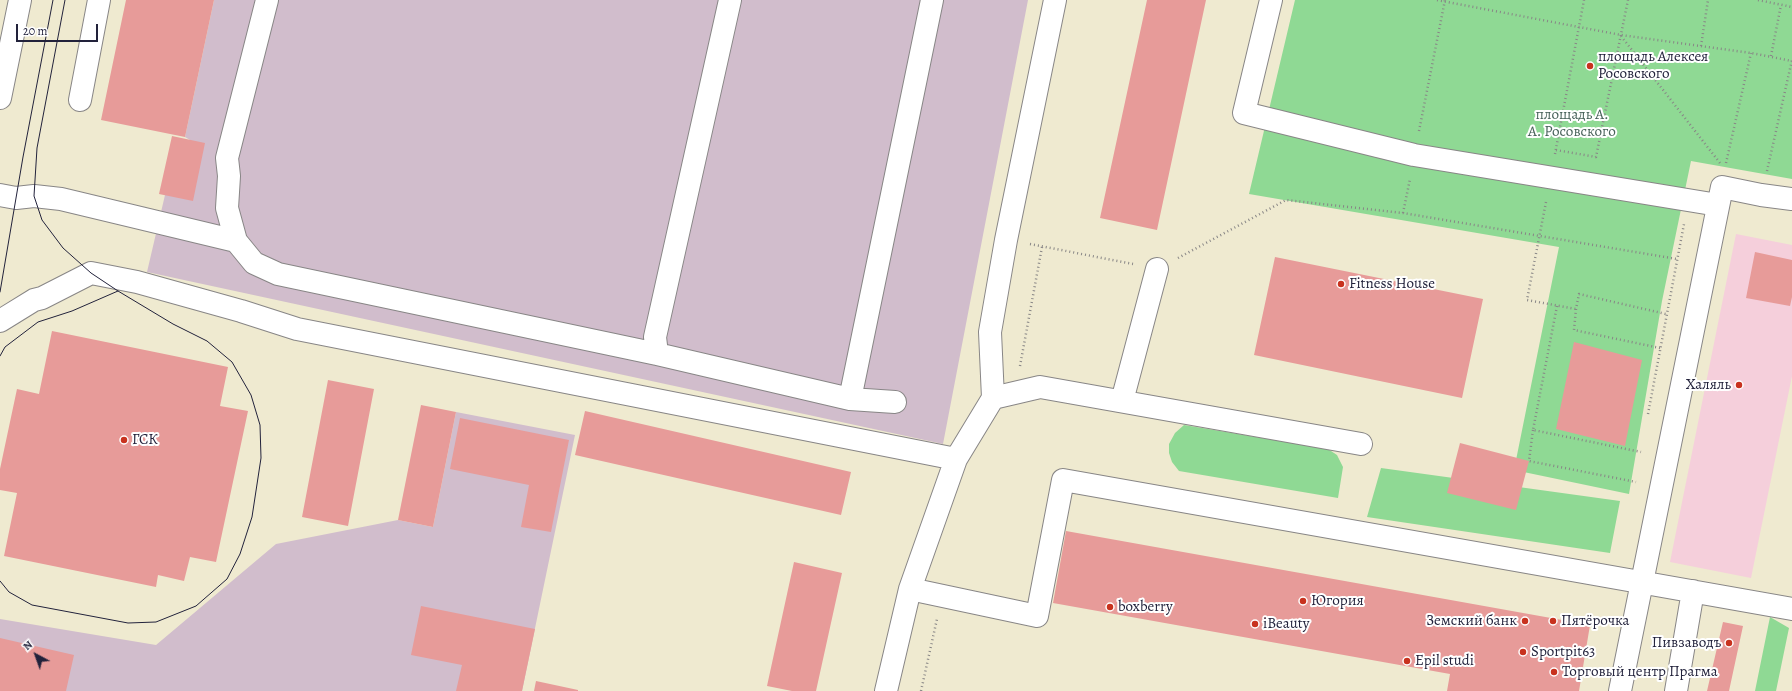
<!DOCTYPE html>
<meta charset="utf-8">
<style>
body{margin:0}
#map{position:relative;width:1792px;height:691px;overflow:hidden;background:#efead0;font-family:Alegreya,serif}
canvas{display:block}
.north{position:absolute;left:16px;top:635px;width:40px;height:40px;-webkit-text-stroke:3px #fff;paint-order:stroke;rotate:319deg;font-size:11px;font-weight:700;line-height:16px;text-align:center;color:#22223b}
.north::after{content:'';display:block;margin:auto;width:14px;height:18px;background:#22223b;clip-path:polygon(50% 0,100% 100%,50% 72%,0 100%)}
.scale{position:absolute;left:16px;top:24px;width:82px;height:18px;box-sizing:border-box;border:2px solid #22223b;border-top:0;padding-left:5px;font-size:12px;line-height:14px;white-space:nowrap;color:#22223b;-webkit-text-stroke:3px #fff;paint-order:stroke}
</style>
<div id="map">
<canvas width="1792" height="691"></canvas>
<div class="north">N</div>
<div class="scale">20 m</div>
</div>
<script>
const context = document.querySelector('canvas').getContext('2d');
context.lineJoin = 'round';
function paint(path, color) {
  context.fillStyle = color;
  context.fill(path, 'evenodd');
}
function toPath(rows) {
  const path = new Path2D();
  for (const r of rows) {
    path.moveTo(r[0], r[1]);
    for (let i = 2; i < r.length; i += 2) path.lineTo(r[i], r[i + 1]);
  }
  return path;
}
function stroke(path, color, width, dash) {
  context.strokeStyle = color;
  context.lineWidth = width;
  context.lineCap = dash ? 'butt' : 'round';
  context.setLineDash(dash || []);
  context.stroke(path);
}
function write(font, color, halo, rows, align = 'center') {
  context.font = font + ' Alegreya,serif';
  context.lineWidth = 4;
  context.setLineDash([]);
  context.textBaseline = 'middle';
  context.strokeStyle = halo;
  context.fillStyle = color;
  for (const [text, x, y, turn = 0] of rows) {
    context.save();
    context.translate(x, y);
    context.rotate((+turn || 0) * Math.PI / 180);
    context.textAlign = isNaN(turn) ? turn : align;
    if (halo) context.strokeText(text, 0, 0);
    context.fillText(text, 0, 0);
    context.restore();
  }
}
paint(toPath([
 [1736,234,1792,245,1792,376,1751,578,1670,562]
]), '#f5cfdb');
paint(toPath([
 [214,0,1028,0,943,444,147,272,165,195,190,140,185,137],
 [456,412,575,435,522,691,0,691,0,619,156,645,276,544,398,520,433,527]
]), '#d1bdcc');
paint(toPath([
 [1295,0,1792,0,1792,179,1691,161,1662,301,1629,494,1514,470,1559,247,1249,194],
 [1184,425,1328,449,1337,455,1343,467,1338,498,1179,471,1172,462,1169,453,1169,444,1175,433],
 [1381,468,1620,501,1610,553,1367,517],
 [1770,617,1789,628,1776,691,1755,691]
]), '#8fd994');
paint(toPath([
 [126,0,214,0,185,137,101,120],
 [1147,0,1206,0,1157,230,1100,218],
 [172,136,205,143,193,201,159,194],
 [1755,252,1792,260,1792,297,1790,306,1746,298],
 [1275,257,1483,299,1462,398,1254,355],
 [52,331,228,367,220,406,248,411,216,562,190,557,184,581,158,575,156,587,4,556,17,493,0,490,0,469,17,389,39,394],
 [1574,342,1642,360,1625,446,1556,429],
 [328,380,374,389,348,526,302,517],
 [421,405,456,412,433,527,398,520],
 [585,411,851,472,841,515,575,455],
 [460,418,569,440,551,532,521,527,529,485,450,469],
 [1460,443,1529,461,1516,510,1447,493],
 [1066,531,1590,625,1579,691,1447,691,1450,674,1053,603],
 [794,562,842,573,816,691,792,691,767,686],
 [421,606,535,629,522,691,456,691,462,665,411,655],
 [1723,622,1743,626,1729,691,1707,691],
 [0,638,74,655,66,691,0,691],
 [536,681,578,690,578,691,534,691]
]), '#e79b99');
const minor = toPath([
 [267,0,227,158,229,176,227,208,236,241,254,263,278,274,657,354,850,399,895,402],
 [1271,0,1244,113,1414,155,1718,205],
 [0,98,20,0],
 [80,100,99,0],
 [0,195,16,198,34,196,61,199,236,241],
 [0,321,34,300,42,298,91,273,137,282,241,311,297,329,956,459],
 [657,354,655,337,730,0],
 [993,398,1040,387,1361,444],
 [850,399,932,0],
 [1122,401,1157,269],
 [910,589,1037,616,1063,480,1792,609],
 [886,691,910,589,956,459,993,398,990,332,1006,240,1055,0],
 [1620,691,1722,187,1761,195,1792,199],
 [1676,691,1693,591]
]);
stroke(minor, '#888686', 24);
stroke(toPath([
 [1437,0,1621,35,1751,53,1792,61],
 [1758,0,1792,7],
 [1621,36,1720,163],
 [1701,46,1708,0],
 [1771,56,1781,5],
 [1419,131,1445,0],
 [1556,150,1596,157,1628,0],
 [1555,154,1584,0],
 [1726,163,1751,53],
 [1767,171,1792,60],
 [1546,202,1527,300,1576,309],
 [1403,213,1410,179],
 [1030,244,1133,264],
 [1178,258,1286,200,1403,213,1677,259],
 [1557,306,1533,430,1641,452],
 [1660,348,1574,330,1576,309,1579,294,1666,314],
 [1020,366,1042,247],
 [1648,414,1684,224],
 [1533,430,1529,461,1636,482],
 [921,691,937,619]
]), '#888686', 2.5, [1, 3]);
stroke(minor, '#fff', 22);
stroke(toPath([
 [0,292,23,157,53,0],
 [0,356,5,347,38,322,72,311,118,291],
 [0,581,9,592,32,605,128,623,156,622,196,606,227,579,240,554,252,517,261,458,260,425,251,395,232,362,207,341,173,324,118,291,91,273,63,248,42,220,34,196,37,148,65,0]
]), '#22223b', 1);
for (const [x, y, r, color] of [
 [1590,66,4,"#c8321e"],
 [1341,284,4,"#c8321e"],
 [1739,385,4,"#c8321e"],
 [124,440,4,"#c8321e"],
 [1303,601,4,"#c8321e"],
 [1110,607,4,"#c8321e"],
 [1525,621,4,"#c8321e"],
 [1553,621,4,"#c8321e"],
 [1255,624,4,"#c8321e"],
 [1729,643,4,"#c8321e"],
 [1523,652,4,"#c8321e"],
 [1407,661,4,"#c8321e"],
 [1554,672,4,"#c8321e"]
]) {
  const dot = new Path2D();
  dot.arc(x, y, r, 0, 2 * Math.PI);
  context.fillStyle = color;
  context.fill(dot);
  stroke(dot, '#fff', 1.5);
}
write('15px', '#22223b', '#fff', [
 ["площадь Алексея",1598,57],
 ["Росовского",1598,74],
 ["Fitness House",1349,284],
 ["Халяль",1731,385,"right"],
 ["ГСК",132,440],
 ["Югория",1311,601],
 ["boxberry",1118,607],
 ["Земский банк",1517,621,"right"],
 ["Пятёрочка",1561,621],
 ["iBeauty",1263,624],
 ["Пивзаводъ",1721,643,"right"],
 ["Sportpit63",1531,652],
 ["Epil studi",1415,661],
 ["Торговый центр Прагма",1562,672]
], 'left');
write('15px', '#48625a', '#fff', [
 ["площадь А.",1572,115],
 ["А. Росовского",1572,132]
]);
</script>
